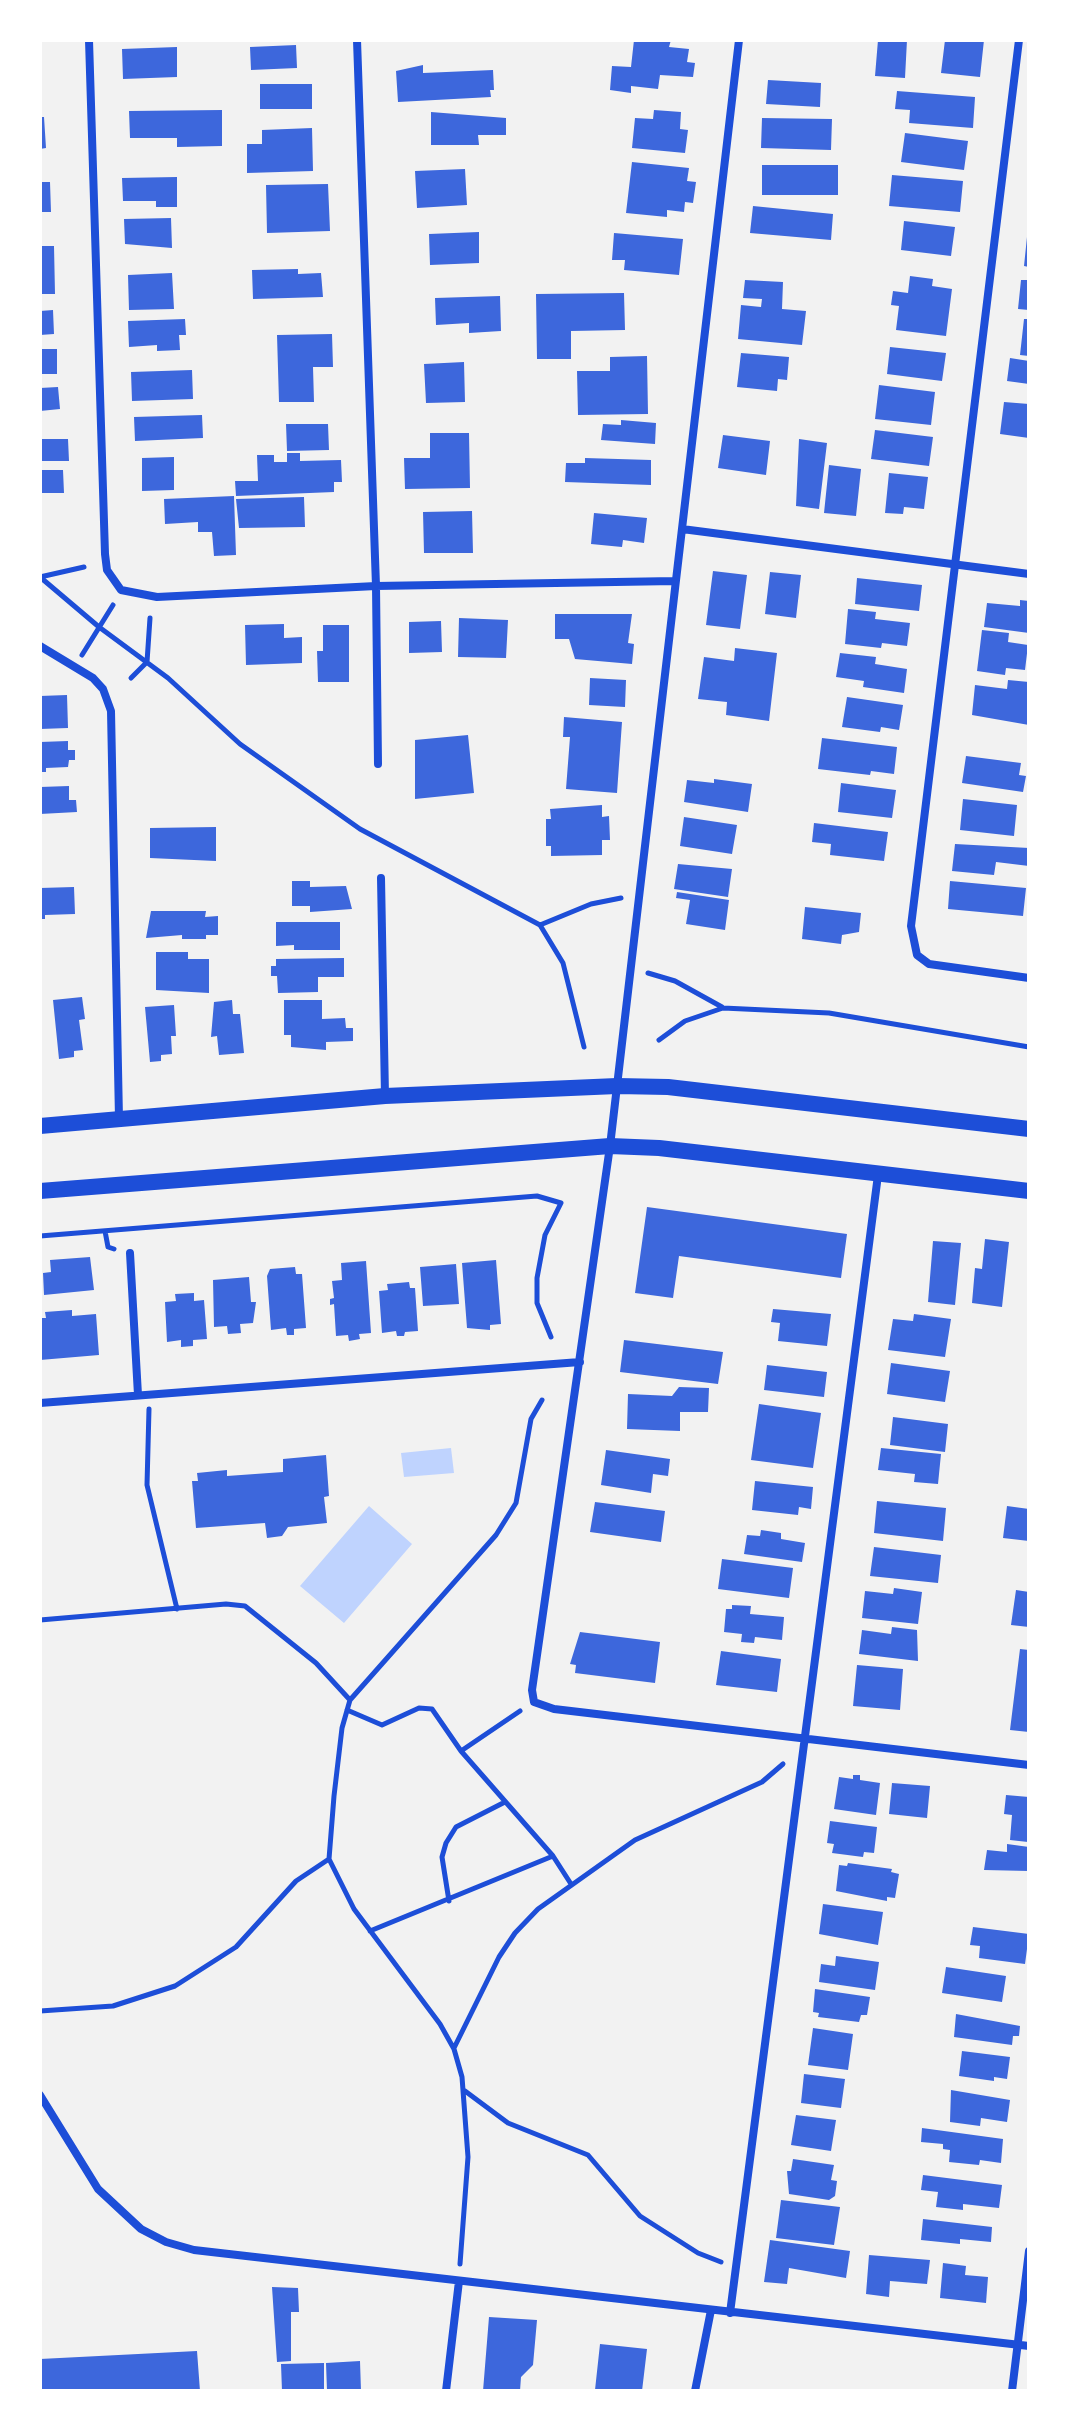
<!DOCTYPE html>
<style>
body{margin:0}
#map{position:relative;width:1069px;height:2431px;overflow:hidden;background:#f2f2f2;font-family:"Public Sans",sans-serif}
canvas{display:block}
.frame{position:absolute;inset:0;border:42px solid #fff;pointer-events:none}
</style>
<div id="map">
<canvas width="1069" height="2431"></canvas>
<div class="frame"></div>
</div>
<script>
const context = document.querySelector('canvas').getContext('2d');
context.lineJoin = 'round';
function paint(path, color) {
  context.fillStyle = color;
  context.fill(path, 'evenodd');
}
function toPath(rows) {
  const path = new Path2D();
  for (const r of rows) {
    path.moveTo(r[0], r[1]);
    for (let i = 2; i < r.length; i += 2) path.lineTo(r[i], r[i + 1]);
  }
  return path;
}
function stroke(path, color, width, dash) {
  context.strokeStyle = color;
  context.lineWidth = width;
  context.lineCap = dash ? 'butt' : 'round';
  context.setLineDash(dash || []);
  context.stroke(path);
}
paint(toPath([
 [451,1448,454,1473,404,1477,401,1453],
 [369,1506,412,1544,344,1623,300,1586]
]), '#bfd3fe');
paint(toPath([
 [634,40,671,40,669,47,689,49,687,62,695,63,693,77,660,75,658,89,631,86,631,93,610,90,612,66,631,67],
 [878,40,907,40,905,78,875,76],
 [945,40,984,40,980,77,941,73],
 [296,45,297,68,251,70,250,47],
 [177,47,177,77,123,79,122,49],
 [423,65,423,73,493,70,494,90,490,90,491,97,398,102,396,71],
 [768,80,821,83,820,107,766,104],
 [260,84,312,84,312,109,260,109],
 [897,91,975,97,973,128,909,123,910,110,895,109],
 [222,110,222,146,177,147,177,138,130,138,129,111],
 [654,110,681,112,680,129,688,130,685,153,632,148,635,118,653,119],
 [431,112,506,118,506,135,478,135,479,145,431,145],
 [40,117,44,117,46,148,40,149],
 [762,118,832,119,831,150,761,148],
 [312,128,313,171,247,173,247,144,262,144,262,130],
 [905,133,968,141,964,170,901,162],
 [632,162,689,168,687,181,696,182,693,203,685,202,684,212,667,210,667,217,626,213],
 [762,165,838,165,838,195,762,195],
 [465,169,467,205,417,208,415,171],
 [892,175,963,181,960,212,889,206],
 [177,177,177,207,156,207,156,201,123,201,122,178],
 [40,182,50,182,51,212,40,212],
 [328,184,330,231,267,233,266,185],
 [753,206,833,214,831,240,750,233],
 [171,218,172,248,125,244,124,219],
 [904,221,955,227,951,256,901,250],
 [479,232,479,263,430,265,429,234],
 [614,233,683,239,679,275,624,270,625,260,612,260],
 [1027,237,1029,238,1029,267,1024,266],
 [40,246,54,246,55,294,40,294],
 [298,269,298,274,321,273,323,297,253,299,252,270],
 [172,273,174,309,129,310,128,275],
 [910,276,933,279,932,286,952,289,946,336,896,330,899,306,891,305,893,291,908,293],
 [745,280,783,282,782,309,806,311,802,345,738,339,741,305,761,307,762,299,743,298],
 [1021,280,1029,280,1029,310,1018,309],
 [624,293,625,330,571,331,571,359,537,359,536,294],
 [500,296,501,331,469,333,469,323,436,325,435,298],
 [53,310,54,334,40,335,40,311],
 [185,319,186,335,179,335,180,350,157,351,157,345,129,347,128,321],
 [1024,319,1029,319,1029,356,1020,355],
 [332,334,333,367,313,367,314,402,279,402,277,335],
 [890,347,946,353,942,381,887,374],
 [40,349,57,349,57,374,40,374],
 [741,353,789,357,787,380,778,379,777,391,737,387],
 [647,356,648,414,578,415,577,371,610,371,610,357],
 [1010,358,1029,361,1029,384,1007,381],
 [464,362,465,402,426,403,424,364],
 [192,370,193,399,132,401,131,372],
 [879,385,935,392,931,425,875,419],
 [58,387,60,409,40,411,40,388],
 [1004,402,1029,404,1029,438,1000,434],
 [202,415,203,438,135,441,134,417],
 [621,420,656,423,655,444,601,440,603,424,621,425],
 [286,424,328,424,329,450,287,451],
 [875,430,933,437,929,466,871,459],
 [430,433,469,433,470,488,405,489,404,458,430,458],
 [723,435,770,441,766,475,718,468],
 [40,439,68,439,69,461,40,461],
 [799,439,827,443,819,509,796,506],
 [287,453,300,453,300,461,341,460,342,482,334,482,334,492,236,496,235,481,258,481,257,455,274,455,274,462,287,462],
 [174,457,174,490,142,491,142,458],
 [585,458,651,460,651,485,565,482,566,463,585,463],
 [829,465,861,469,856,516,824,513],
 [40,470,63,470,64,493,40,493],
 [889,473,928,477,924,509,904,507,903,514,885,513],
 [234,496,236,555,214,556,212,532,198,532,198,522,165,524,164,499],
 [304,497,305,527,239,528,236,499],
 [472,511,473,553,424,553,423,512],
 [594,513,647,518,644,543,623,540,622,547,591,544],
 [713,571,747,575,740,629,706,625],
 [770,572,801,575,796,618,765,614],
 [857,578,922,585,919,611,855,604],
 [1020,600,1029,601,1029,633,984,627,987,603,1020,606],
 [848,609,876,612,875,619,910,623,907,646,882,643,881,648,845,644],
 [555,614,632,614,628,643,634,644,632,664,575,659,569,639,555,639],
 [459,618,508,620,506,658,458,657],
 [441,621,442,652,409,653,409,622],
 [284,624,284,638,302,637,302,663,246,665,245,625],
 [323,625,349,625,349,682,318,682,317,651,323,651],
 [982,630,1009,633,1008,642,1028,645,1025,670,1006,668,1005,675,977,671],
 [735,648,777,653,769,721,726,715,727,702,698,699,704,657,734,661],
 [840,653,876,657,875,664,907,669,904,693,863,687,864,681,836,677],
 [590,678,626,680,625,707,589,705],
 [1008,680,1029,682,1029,725,972,715,975,685,1007,689],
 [67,695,68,728,40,729,40,696],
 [847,697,903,705,899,730,881,727,880,732,842,727],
 [564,717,622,722,617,793,566,789,570,737,563,737],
 [468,735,474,793,415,799,415,740],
 [822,738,897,747,894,774,871,771,870,775,818,769],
 [68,741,68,750,75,750,75,760,69,760,68,767,46,768,46,772,40,772,40,742],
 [966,756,1021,763,1019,775,1026,776,1023,792,962,783],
 [714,779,752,784,748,812,684,802,687,780,714,783],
 [841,783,896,790,892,818,838,812],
 [69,786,69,800,76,800,77,812,40,814,40,787],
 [963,799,1017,805,1014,836,960,830],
 [602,805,602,817,609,816,610,840,602,840,602,855,551,856,551,846,546,846,546,819,551,819,550,809],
 [684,817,737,825,732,854,680,846],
 [814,823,888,832,884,861,830,855,831,844,812,842],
 [216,827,216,861,150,858,150,828],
 [955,844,1029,848,1029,866,996,862,994,875,952,871],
 [678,864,732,869,728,897,674,889],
 [292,881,310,881,310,887,346,886,352,909,310,912,310,906,292,906],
 [950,881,1026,888,1023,916,948,909],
 [74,887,75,914,45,915,45,919,40,919,40,888],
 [677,892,729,900,725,930,686,924,690,900,676,898],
 [805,907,861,913,859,932,842,935,841,944,802,939],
 [151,911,206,911,205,917,218,916,218,935,206,935,206,939,182,939,182,935,146,938],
 [276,922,340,922,340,950,294,950,294,945,276,946],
 [156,952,188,952,188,959,209,959,209,993,156,990],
 [344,958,344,977,318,977,318,992,278,993,277,976,271,976,271,966,276,966,276,959],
 [82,997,85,1019,79,1020,83,1050,74,1051,74,1057,59,1059,53,1000],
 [232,1000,233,1014,240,1014,244,1053,219,1055,217,1036,211,1037,214,1002],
 [284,1000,322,1000,322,1019,345,1018,346,1028,353,1028,353,1041,326,1042,326,1050,291,1047,291,1035,284,1035],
 [174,1005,176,1036,171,1036,172,1054,161,1055,161,1061,150,1062,145,1007],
 [647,1207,847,1234,841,1278,679,1256,673,1298,635,1293],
 [985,1239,1009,1242,1002,1307,972,1303,975,1268,982,1269],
 [933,1241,961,1243,955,1305,928,1302],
 [90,1257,94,1290,44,1295,43,1273,51,1272,50,1260],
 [496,1260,501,1324,490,1325,490,1330,467,1328,462,1263],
 [366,1261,371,1333,359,1334,360,1339,349,1341,348,1335,336,1336,334,1304,330,1305,330,1299,334,1298,332,1281,342,1280,341,1263],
 [456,1264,459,1304,423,1306,420,1267],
 [295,1267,296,1274,302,1274,306,1328,294,1329,294,1335,287,1335,286,1328,271,1330,267,1276,270,1269],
 [249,1277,251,1302,256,1302,253,1323,240,1324,241,1333,228,1334,227,1326,214,1327,213,1280],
 [409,1282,410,1288,415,1288,418,1331,405,1332,404,1336,397,1336,396,1331,382,1333,379,1291,388,1290,387,1284],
 [194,1293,194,1301,204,1300,207,1339,193,1340,193,1346,181,1347,181,1340,167,1342,165,1302,176,1301,175,1294],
 [773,1309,831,1314,827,1346,778,1341,780,1323,771,1322],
 [72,1310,72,1316,96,1314,99,1355,40,1360,40,1318,46,1318,45,1312],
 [914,1314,951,1319,945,1357,888,1350,893,1319,913,1321],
 [624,1340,723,1352,718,1384,620,1372],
 [891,1363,950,1371,945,1402,887,1394],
 [767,1365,827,1372,824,1397,764,1390],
 [679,1387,709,1388,708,1412,680,1412,680,1431,627,1429,628,1394,672,1396],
 [759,1404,821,1413,813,1468,751,1460],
 [893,1417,948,1424,945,1452,890,1445],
 [881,1448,941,1454,938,1484,914,1482,915,1474,878,1470],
 [606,1450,670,1459,668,1476,653,1474,651,1493,601,1485],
 [326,1455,329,1496,324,1497,327,1523,288,1527,282,1536,267,1538,265,1523,196,1528,192,1481,198,1481,197,1473,227,1470,227,1476,283,1472,283,1459],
 [755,1481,813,1487,811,1509,799,1507,798,1515,752,1510],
 [877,1501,946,1508,943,1541,874,1533],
 [595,1502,665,1511,661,1542,590,1532],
 [1007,1506,1029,1509,1029,1541,1003,1538],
 [761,1530,781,1533,781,1539,805,1543,802,1562,744,1554,747,1535,760,1536],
 [874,1547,941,1555,938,1583,870,1576],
 [722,1559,793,1568,789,1598,718,1589],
 [894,1588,922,1592,918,1624,862,1618,865,1591,893,1594],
 [1016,1590,1029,1592,1029,1627,1011,1625],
 [732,1605,751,1606,750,1614,784,1617,782,1640,755,1637,754,1643,741,1642,742,1634,724,1632,726,1609,732,1609],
 [892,1627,917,1630,918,1661,859,1654,862,1630,891,1634],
 [580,1632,660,1642,655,1683,575,1673,576,1665,570,1664],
 [1020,1649,1029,1650,1029,1732,1010,1730],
 [721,1651,781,1659,777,1692,716,1685],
 [857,1665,903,1669,900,1710,853,1706],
 [853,1775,860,1775,860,1780,880,1783,876,1815,834,1809,839,1777,853,1779],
 [892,1783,930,1786,927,1818,889,1814],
 [1006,1795,1029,1797,1028,1842,1010,1840,1012,1815,1004,1814],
 [830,1821,877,1827,874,1853,864,1852,863,1857,832,1853,834,1844,827,1843],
 [1007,1844,1029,1847,1029,1871,984,1870,987,1850,1007,1852],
 [848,1863,892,1869,891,1872,899,1874,895,1898,887,1897,887,1901,836,1891,839,1865,847,1866],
 [823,1904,883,1912,878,1945,819,1934],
 [973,1927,1029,1934,1025,1964,979,1958,980,1946,970,1945],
 [836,1956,879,1962,875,1990,819,1982,821,1964,835,1966],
 [946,1967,1006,1976,1002,2002,942,1993],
 [815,1989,870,1997,867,2015,861,2015,859,2022,818,2017,819,2013,813,2012],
 [956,2014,1020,2026,1019,2036,1013,2036,1012,2045,954,2037],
 [813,2028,853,2034,848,2070,808,2065],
 [962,2051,1010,2057,1007,2079,994,2077,994,2081,959,2076],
 [804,2074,845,2079,841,2108,801,2103],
 [951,2090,1010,2100,1007,2122,981,2118,980,2126,950,2122],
 [796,2115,836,2120,831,2151,791,2145],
 [922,2128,1003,2139,1001,2163,980,2160,979,2165,949,2162,950,2150,943,2149,943,2144,921,2142],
 [793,2159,834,2165,831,2180,837,2181,835,2196,829,2200,789,2194,787,2171,791,2171],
 [923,2175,1002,2185,999,2208,963,2204,963,2210,936,2207,938,2192,921,2190],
 [781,2200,840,2207,834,2245,776,2238],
 [923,2219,992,2227,991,2242,960,2239,960,2244,921,2240],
 [770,2240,850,2251,846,2278,789,2268,787,2284,764,2282],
 [869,2255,930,2260,927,2284,890,2281,889,2297,866,2294],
 [943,2263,966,2266,965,2275,988,2277,986,2303,940,2298],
 [272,2287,298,2288,299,2312,291,2312,291,2361,277,2362],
 [489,2317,537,2320,533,2365,521,2377,520,2391,483,2391],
 [600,2344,647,2349,642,2391,595,2390],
 [197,2351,200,2391,40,2391,40,2359],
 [360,2361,361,2391,327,2391,326,2363],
 [324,2363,324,2391,282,2391,281,2364]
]), '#3d67dc');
stroke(toPath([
 [40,577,99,627,168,678,240,744,360,829,540,925,563,963,584,1047],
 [40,577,84,567],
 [82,655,113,605],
 [131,678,147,662,150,618],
 [540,925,591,904,621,898],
 [648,973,675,981,722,1007],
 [659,1040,685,1021,723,1008,829,1013,1029,1047],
 [105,1231,108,1247,114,1249],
 [40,1236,537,1196,561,1203,545,1235,537,1278,537,1303,551,1337],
 [149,1409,147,1485,177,1609],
 [40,1620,226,1604,245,1606,316,1663,350,1700],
 [347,1710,382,1725,419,1708,432,1709,461,1751,520,1711],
 [461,1751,553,1856,571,1884],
 [449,1901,442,1857,446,1843,456,1827,505,1802],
 [370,1931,553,1856],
 [40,2011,113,2006,175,1986,236,1947,296,1881,329,1859],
 [454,2048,499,1957,515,1933,538,1909,635,1840,762,1782,783,1764],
 [465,2091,508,2123,588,2155,640,2216,698,2253,721,2262],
 [460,2264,468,2157,462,2077,454,2049,440,2024,354,1909,329,1859,334,1796,342,1728,350,1700,496,1535,516,1503,531,1419,542,1400]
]), '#1d4ed8', 5);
stroke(toPath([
 [89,40,105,554,107,570,121,590,157,597,376,586,675,581],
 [357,40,376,586,378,764],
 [739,40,610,1146,532,1690,534,1702,554,1709,1029,1765],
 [1019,40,911,926,917,955,929,964,1029,978],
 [682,529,1029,574],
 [40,646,93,678,103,689,111,711,119,1119],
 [381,878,385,1096],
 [130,1253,138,1395],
 [40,1403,580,1362],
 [40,2095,98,2189,141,2229,166,2242,194,2250,1029,2346],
 [730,2313,878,1175],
 [446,2391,459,2281],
 [695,2391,711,2310],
 [1012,2391,1029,2251]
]), '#1d4ed8', 8);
stroke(toPath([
 [40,1126,385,1096,617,1086,668,1087,1029,1129],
 [40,1191,610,1146,659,1148,1029,1191]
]), '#1d4ed8', 16);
</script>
